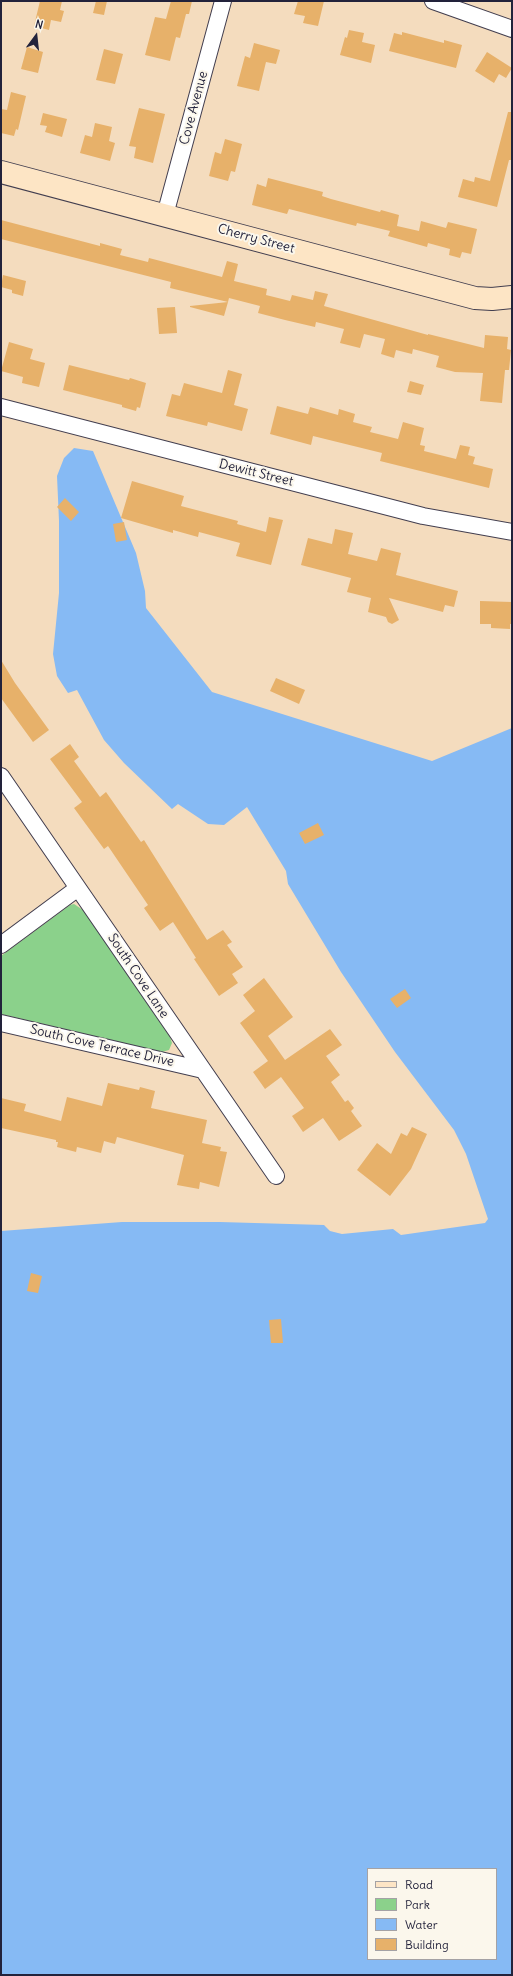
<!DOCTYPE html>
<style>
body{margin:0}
#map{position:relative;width:513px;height:1976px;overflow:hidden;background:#f4dcbe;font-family:Delius,sans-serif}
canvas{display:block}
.frame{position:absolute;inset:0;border:2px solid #22223b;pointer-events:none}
.legend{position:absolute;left:367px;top:1868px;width:130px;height:92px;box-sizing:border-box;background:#fbf7ec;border:1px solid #a4a2a5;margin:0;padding:5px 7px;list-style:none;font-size:12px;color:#22223b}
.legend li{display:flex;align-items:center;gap:8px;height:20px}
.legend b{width:20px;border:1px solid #a4a2a5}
.north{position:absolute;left:16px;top:16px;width:40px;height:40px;-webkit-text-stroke:3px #fbf7ec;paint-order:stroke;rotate:15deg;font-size:11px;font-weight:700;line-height:16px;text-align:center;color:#22223b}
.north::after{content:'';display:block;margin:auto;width:14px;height:18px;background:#22223b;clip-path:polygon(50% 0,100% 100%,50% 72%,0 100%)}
</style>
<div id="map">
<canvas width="513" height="1976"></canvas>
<div class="frame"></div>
<ul class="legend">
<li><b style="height:5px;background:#fde5c5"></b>Road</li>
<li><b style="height:11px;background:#8bd18b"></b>Park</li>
<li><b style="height:11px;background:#86baf4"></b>Water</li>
<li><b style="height:11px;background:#e7b16a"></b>Building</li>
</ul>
<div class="north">N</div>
</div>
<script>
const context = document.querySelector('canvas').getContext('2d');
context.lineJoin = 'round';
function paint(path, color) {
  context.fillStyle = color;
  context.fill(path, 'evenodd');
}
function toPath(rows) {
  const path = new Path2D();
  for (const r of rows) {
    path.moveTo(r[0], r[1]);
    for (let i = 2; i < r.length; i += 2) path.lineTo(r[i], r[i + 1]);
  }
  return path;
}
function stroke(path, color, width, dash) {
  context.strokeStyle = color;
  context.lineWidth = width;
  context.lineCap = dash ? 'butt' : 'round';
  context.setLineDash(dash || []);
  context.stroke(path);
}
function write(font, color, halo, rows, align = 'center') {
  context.font = font + ' Delius,sans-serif';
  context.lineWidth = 4;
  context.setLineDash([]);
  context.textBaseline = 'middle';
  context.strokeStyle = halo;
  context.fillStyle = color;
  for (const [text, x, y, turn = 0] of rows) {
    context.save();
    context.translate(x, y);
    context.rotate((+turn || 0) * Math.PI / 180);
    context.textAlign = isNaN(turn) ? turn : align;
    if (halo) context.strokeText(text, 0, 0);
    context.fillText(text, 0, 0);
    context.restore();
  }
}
paint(toPath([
 [74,904,83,910,170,1037,172,1043,169,1050,162,1052,1,1014,1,956,70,905]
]), '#8bd18b');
paint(toPath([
 [74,448,93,451,136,553,145,591,146,608,212,692,432,761,512,728,512,1975,1,1975,1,1231,122,1222,220,1222,324,1225,330,1231,342,1234,393,1229,401,1235,485,1223,488,1219,466,1154,454,1130,395,1052,341,972,288,884,286,871,247,807,224,825,208,824,178,804,172,809,124,763,104,740,77,690,68,693,57,676,53,654,59,593,59,521,57,476,64,458],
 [368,1869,496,1869,496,1959,368,1959]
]), '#86baf4');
paint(toPath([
 [40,1,62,1,60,10,64,11,61,22,51,20,49,30,34,26],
 [96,1,107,1,104,15,93,13],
 [171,1,192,1,189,14,186,14,180,38,176,37,170,61,145,55,155,17,166,19],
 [298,1,324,1,318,26,303,23,305,16,294,14],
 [349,30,364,33,362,42,375,45,371,63,340,55,345,37,347,38],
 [402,32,444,43,444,40,462,45,456,68,389,51,394,33,402,35],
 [254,43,280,50,276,64,266,62,259,91,237,86,245,56,250,58],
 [27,47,43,52,38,73,21,69],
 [104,49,123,54,115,84,96,80],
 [487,52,512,68,506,78,499,74,494,83,475,71],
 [11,92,26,96,18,130,16,129,14,136,1,133,1,109,7,110],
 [139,108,165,114,153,163,134,158,136,147,129,146],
 [508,112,512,112,512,160,509,160,497,207,458,197,463,179,474,182,475,177,490,181],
 [43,113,67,119,62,137,45,132,47,126,40,125],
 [95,123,112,127,109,141,115,143,110,161,80,153,85,135,92,137],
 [225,139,242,144,235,172,231,171,228,181,209,176,215,152,221,154],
 [268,178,323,192,322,196,331,199,380,212,381,210,399,215,397,226,419,231,421,221,446,228,448,222,477,229,471,254,462,252,460,258,449,255,450,249,428,243,427,247,388,236,390,231,357,223,356,226,289,209,287,214,252,205,257,184,266,187],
 [1,220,100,246,100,243,122,249,120,255,148,262,149,258,222,277,227,261,238,264,234,281,267,289,266,295,290,301,292,295,313,300,315,291,328,294,324,306,428,335,428,334,484,348,485,335,508,337,507,349,511,350,509,370,505,370,502,403,480,401,483,373,455,372,436,367,439,356,413,349,412,354,396,350,394,358,381,354,385,339,364,334,360,348,340,343,344,329,316,322,315,327,285,320,258,313,260,306,229,298,228,302,170,288,171,282,1,239],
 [3,275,26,281,23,296,12,293,12,290,1,287],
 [228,302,224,316,190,307,190,306],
 [175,307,177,333,159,334,157,308],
 [9,342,33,349,30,359,45,363,39,387,22,383,23,377,1,371],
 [69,365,129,380,130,378,146,383,140,408,137,407,136,411,122,407,122,405,63,390],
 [228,370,242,374,234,405,248,409,242,431,208,422,207,426,166,416,172,394,180,396,184,383,222,393],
 [410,381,424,385,421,395,407,392],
 [277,406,308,414,310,407,338,415,339,409,355,414,353,422,372,427,370,432,398,439,403,422,424,428,420,445,425,446,424,451,456,459,460,445,470,447,468,455,475,457,473,464,493,469,489,488,380,461,382,453,313,436,311,445,270,434],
 [132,481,184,496,181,506,238,521,237,524,266,532,269,517,283,520,271,565,236,556,240,543,199,532,198,537,173,530,173,533,121,518],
 [65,498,79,512,71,521,57,507],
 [124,522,127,540,116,542,113,524],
 [335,529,353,533,348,554,377,561,381,548,401,553,396,575,458,591,454,607,445,605,443,612,389,598,399,620,392,624,388,622,386,617,368,612,371,598,347,592,351,578,301,565,308,538,332,544],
 [480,601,512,602,512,624,510,624,510,629,491,628,491,624,480,624],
 [1,660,15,683,49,730,33,742,1,698],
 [276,678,305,690,299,704,270,691],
 [70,744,79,757,74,761,100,797,106,792,141,842,144,840,207,940,223,930,232,942,227,945,243,967,232,974,238,983,219,996,194,959,196,958,173,922,160,931,144,908,148,905,108,846,104,849,74,808,82,802,50,759],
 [318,823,324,835,305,844,299,833],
 [264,978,293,1017,268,1036,285,1060,330,1029,342,1045,326,1056,340,1075,331,1082,345,1102,348,1100,354,1108,351,1111,362,1126,339,1141,323,1118,303,1132,292,1116,304,1108,281,1077,265,1089,253,1072,268,1061,240,1023,255,1011,243,995],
 [405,989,411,998,397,1008,390,999],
 [108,1083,139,1090,140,1087,155,1091,151,1108,207,1120,202,1143,221,1147,220,1151,227,1152,219,1187,200,1182,199,1189,177,1185,184,1155,117,1137,115,1144,104,1141,101,1153,77,1147,76,1152,57,1147,58,1142,56,1142,56,1140,1,1128,1,1098,26,1104,24,1111,61,1121,67,1097,102,1106],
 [412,1127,427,1134,411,1169,390,1196,357,1170,377,1143,391,1154,401,1133,407,1136],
 [31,1273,42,1276,38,1293,27,1291],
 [281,1319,283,1343,271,1343,269,1320]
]), '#e7b16a');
const street = toPath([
 [433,1,512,29],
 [165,215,223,1],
 [1,407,423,516,512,532],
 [1,776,276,1176],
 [1,945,78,888],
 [1,1023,203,1070]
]);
const secondary = toPath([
 [1,172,475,298,492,299,512,297]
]);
stroke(street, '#423e4f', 18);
stroke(secondary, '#423e4f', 24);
stroke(street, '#fff', 16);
stroke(secondary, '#fde5c5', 22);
write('13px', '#22223b', '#fbf7ec', [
 ["Cove Avenue",194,108,-75],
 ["Cherry Street",256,239,15],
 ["Dewitt Street",256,473,14],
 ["South Cove Lane",138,976,56],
 ["South Cove Terrace Drive",102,1046,13]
]);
</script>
